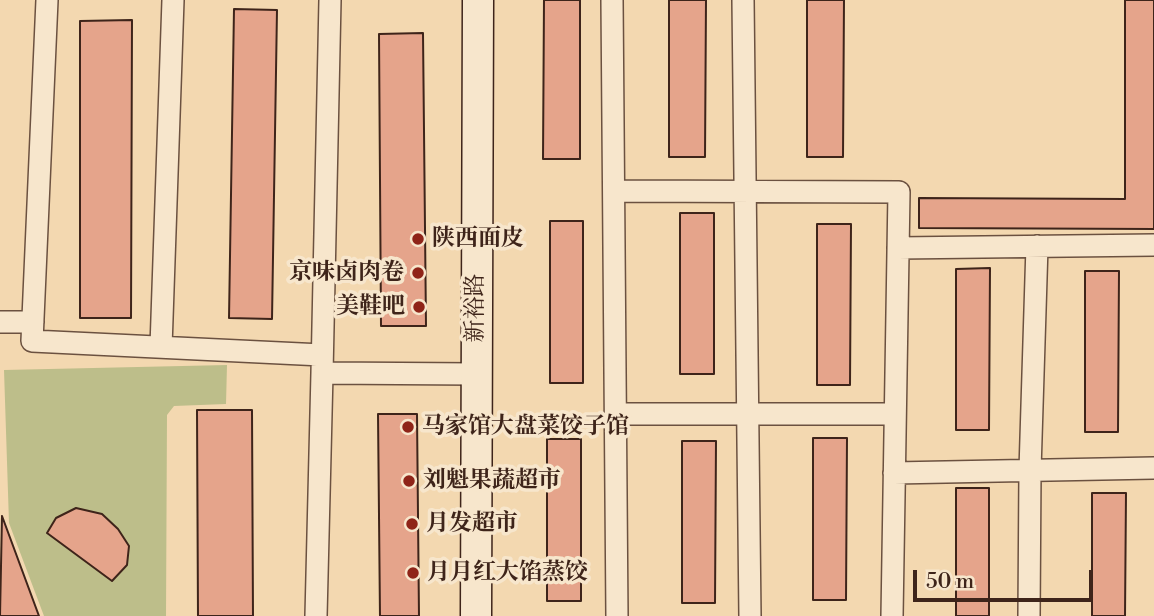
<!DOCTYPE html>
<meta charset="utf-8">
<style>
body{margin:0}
#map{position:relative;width:1154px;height:616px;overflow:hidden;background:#f3d8b0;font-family:"Libre Bodoni",serif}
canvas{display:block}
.scale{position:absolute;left:913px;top:570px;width:180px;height:32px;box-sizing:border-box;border:4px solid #3e241a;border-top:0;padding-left:9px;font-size:21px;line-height:24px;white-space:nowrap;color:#3e241a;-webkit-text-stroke:5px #f7e6cc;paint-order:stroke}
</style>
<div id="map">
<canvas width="1154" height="616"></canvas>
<div class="scale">50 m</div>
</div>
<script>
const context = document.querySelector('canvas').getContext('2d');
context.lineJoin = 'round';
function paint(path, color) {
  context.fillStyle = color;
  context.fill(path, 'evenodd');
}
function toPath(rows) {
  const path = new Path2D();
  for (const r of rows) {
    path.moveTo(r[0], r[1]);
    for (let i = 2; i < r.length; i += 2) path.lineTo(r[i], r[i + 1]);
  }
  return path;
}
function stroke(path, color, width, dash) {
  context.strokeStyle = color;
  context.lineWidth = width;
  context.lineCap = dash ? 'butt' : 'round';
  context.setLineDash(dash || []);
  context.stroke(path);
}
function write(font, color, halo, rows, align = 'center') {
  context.font = font + ' "Libre Bodoni","Noto Serif SC",serif';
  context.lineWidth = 7;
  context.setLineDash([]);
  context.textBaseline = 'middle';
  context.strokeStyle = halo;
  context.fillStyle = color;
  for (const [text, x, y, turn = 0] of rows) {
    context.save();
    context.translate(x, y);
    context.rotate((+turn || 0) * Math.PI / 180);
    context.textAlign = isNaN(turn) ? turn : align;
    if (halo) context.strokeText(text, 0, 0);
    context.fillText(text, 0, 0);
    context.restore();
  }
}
paint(toPath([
 [227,365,226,404,174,406,167,415,166,616,44,616,9,523,4,370]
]), '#bdbe8a');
const building = toPath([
 [544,0,580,0,580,159,543,159,544,0],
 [669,0,706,0,705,157,669,157,669,0],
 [807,0,844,0,843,157,807,157,807,0],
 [1125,0,1154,0,1154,229,919,228,919,198,1125,199,1125,0],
 [234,9,277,10,272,319,229,318,234,9],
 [132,20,131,318,80,318,80,21,132,20],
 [423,33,426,326,381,326,379,34,423,33],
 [680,213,714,213,714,374,680,374,680,213],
 [550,221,583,221,583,383,550,383,550,221],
 [817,224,851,224,850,385,817,385,817,224],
 [990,268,989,430,956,430,956,269,990,268],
 [1085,271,1119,271,1118,432,1085,432,1085,271],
 [197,410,252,410,253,616,198,616,197,410],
 [378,414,417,414,419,616,380,616,378,414],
 [813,438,847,438,846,600,813,600,813,438],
 [547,439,581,439,581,601,547,601,547,439],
 [682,441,716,441,715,603,682,603,682,441],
 [956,488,989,488,989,616,956,616,956,488],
 [1092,493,1126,493,1125,616,1092,616,1092,493],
 [76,508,102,514,118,529,129,546,127,565,112,581,47,533,56,518,76,508],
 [2,516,39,616,0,616,2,516]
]);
paint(building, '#e5a48b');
stroke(building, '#3e241a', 2);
const street = toPath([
 [47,0,32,341,322,355],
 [330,0,322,373,476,374],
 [612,0,617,616],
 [743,0,750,616],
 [614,191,899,192,892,616],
 [898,248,1154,245],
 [0,322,33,322],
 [161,347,173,0],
 [616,414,895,414],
 [894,473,1154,468],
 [316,616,322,373],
 [1029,616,1030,470,1037,246]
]);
const secondary = toPath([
 [476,616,478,0]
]);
stroke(street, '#6b5140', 24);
stroke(secondary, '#3e241a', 33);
stroke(street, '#f7e6cc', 21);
stroke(secondary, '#f7e6cc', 30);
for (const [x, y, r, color] of [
 [418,239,7,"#8f2418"],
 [418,273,7,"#8f2418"],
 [419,307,7,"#8f2418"],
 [408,427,7,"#8f2418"],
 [409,481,7,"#8f2418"],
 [412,524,7,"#8f2418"],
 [413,573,7,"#8f2418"]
]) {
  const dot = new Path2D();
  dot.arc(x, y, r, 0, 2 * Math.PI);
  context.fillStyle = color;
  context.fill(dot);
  stroke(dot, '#f7e6cc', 2.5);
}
write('bold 23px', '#3e241a', '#f7e6cc', [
 ["陕西面皮",432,239],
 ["京味卤肉卷",404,273,"right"],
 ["美鞋吧",405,307,"right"],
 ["马家馆大盘菜饺子馆",422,427],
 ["刘魁果蔬超市",423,481],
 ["月发超市",426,524],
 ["月月红大馅蒸饺",427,573]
], 'left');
write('23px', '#3e241a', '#f7e6cc', [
 ["新裕路",476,308,-90]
]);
</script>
